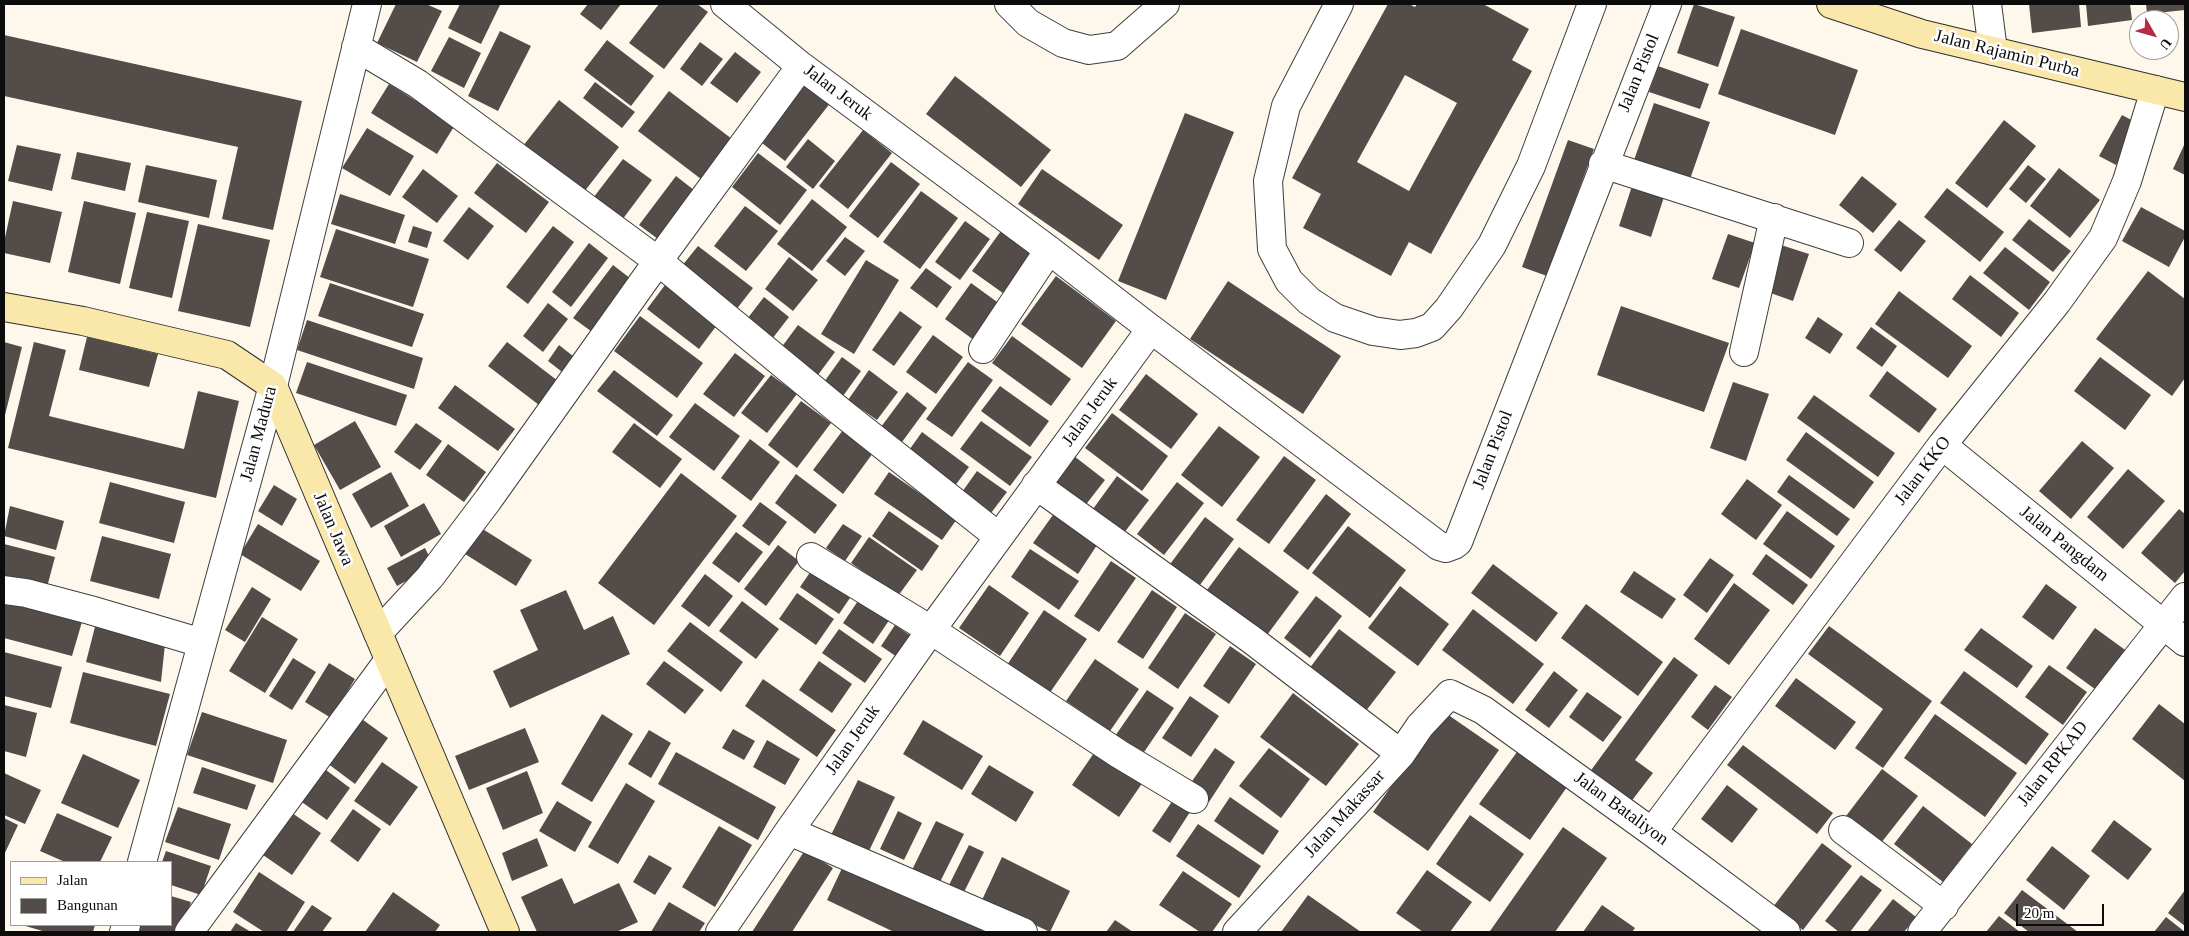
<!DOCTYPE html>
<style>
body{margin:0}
#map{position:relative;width:2189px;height:936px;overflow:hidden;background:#fef8ec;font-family:"Times New Roman",serif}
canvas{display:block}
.frame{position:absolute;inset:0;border:5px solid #0c0c0c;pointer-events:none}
.legend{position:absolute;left:10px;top:861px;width:162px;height:65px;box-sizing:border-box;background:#fff;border:1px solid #9e9e9e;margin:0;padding:6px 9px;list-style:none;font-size:15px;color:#0c0c0c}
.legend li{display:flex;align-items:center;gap:10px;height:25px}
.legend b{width:25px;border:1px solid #9e9e9e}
.north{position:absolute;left:2129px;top:10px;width:50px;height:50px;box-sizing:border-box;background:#fff;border:1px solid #9e9e9e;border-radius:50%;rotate:128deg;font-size:14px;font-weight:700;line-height:20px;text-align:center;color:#0c0c0c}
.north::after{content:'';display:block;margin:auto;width:18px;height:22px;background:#b32c42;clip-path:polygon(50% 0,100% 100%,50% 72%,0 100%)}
.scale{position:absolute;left:2016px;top:904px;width:88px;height:22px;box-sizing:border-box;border:2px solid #0c0c0c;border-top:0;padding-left:6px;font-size:15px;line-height:18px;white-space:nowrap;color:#0c0c0c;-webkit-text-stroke:4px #fff;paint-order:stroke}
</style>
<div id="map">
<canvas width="2189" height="936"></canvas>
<div class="frame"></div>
<ul class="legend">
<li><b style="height:6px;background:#fae8aa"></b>Jalan</li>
<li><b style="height:14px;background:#544c49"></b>Bangunan</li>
</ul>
<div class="north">U</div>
<div class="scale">20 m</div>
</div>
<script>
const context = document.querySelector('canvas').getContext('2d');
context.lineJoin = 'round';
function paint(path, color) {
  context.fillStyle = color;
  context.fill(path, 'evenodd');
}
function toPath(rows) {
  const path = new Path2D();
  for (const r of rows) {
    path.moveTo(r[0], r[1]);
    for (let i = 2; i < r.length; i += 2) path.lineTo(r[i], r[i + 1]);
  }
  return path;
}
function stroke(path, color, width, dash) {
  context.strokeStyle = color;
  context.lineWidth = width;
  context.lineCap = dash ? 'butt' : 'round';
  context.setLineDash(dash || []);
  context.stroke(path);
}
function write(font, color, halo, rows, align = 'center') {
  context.font = font + ' "Times New Roman",serif';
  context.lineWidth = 5;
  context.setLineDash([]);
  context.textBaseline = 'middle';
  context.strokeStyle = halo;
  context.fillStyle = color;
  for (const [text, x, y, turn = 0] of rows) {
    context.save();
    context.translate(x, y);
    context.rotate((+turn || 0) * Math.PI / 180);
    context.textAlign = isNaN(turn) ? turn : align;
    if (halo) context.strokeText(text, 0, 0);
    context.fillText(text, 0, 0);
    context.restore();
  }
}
paint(toPath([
 [396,4,426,4,442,11,417,62,377,43],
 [460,4,500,5,481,44,448,28],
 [588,4,621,4,601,30,580,14],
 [659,4,697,4,708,12,664,69,629,43],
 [1388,4,1409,4,1415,7,1417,4,1483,4,1529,29,1512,60,1532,71,1431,254,1409,242,1391,276,1303,228,1321,194,1292,178],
 [1405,75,1457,103,1409,191,1357,162],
 [1694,4,1735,17,1718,67,1677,53],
 [2029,4,2079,4,2081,27,2032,33],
 [2086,4,2130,4,2132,20,2088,26],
 [2146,4,2185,4,2185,10,2147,14],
 [1741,29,1858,70,1835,135,1718,94],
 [500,31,531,46,498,111,468,96],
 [4,35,302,101,273,230,222,219,238,147,4,96],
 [449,37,481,53,464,88,431,71],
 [607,40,654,76,631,106,584,70],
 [700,42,723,59,702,86,680,69],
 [735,52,761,72,737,103,710,83],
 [1658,66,1709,84,1700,109,1649,92],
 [955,76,1051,150,1021,187,926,114],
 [799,77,831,102,785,161,753,136],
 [595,82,635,112,622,128,583,98],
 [389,84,455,125,437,154,371,113],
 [669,91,732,139,701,179,638,131],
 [559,100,619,147,584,192,523,146],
 [1654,103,1710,122,1689,182,1633,163],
 [1185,113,1234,132,1166,300,1118,281],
 [2122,115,2139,124,2116,165,2099,156],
 [2004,120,2036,146,1987,208,1955,183],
 [367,128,414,156,390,196,342,168],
 [863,130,892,153,848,209,819,186],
 [808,139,835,161,813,189,786,167],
 [1568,140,1594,149,1547,276,1522,267],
 [2185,143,2185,175,2173,169],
 [17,145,61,154,52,191,8,181],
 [77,152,131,163,125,191,71,179],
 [758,153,807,190,780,225,732,187],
 [623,159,652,180,619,224,590,202],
 [891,162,920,184,878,238,849,216],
 [497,163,549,202,526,233,474,193],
 [146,165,217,180,209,218,138,202],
 [2028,165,2046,179,2026,203,2009,189],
 [2059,168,2100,200,2070,238,2030,206],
 [423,169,458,196,437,223,402,197],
 [1042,169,1123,225,1099,260,1018,204],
 [676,176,699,194,662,242,639,225],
 [1862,176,1897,204,1873,233,1839,205],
 [1632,186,1664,197,1651,237,1619,226],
 [1947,188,2004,232,1980,262,1924,217],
 [921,191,958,218,920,269,883,242],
 [340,194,405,215,395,244,331,224],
 [812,199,847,227,812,271,777,244],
 [13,201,62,212,50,263,4,253,4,242],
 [84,201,136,213,120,284,68,272],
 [745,206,778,231,746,271,714,246],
 [469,207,494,226,468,260,443,241],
 [2141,207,2185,231,2185,237,2169,267,2122,241],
 [147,212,189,221,172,298,129,288],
 [2029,219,2071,251,2053,272,2012,240],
 [1899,220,1926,241,1901,272,1874,250],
 [965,221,990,239,960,280,935,262],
 [198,224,270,240,250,327,178,311],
 [1006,224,1041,250,1007,296,972,271],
 [413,226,432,232,427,248,408,242],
 [553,226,574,242,528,304,506,287],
 [336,229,429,259,413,307,320,277],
 [1728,234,1755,243,1739,288,1712,279],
 [845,237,865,251,845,276,826,261],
 [589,243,608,258,571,307,552,292],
 [1781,245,1809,254,1793,301,1765,291],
 [698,246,753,288,732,315,677,272],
 [2005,247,2050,282,2029,310,1983,273],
 [789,257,818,280,793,311,765,289],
 [866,260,899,280,854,354,821,334],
 [613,265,635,282,595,334,573,318],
 [926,268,952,287,937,308,910,288],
 [2148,271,2185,299,2185,378,2172,396,2096,339],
 [1970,275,2019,313,2001,337,1952,299],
 [1056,276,1116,321,1082,368,1021,324],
 [1228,281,1341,356,1303,414,1190,339],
 [330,283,424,314,412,347,318,316],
 [971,283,1004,307,978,343,945,319],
 [665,285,717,325,699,349,647,309],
 [1899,291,1972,346,1948,378,1875,324],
 [764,297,789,317,769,343,744,323],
 [548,303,568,319,543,352,523,336],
 [1621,306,1729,343,1704,412,1597,375],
 [900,311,922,327,894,366,872,350],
 [640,316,703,363,677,398,614,351],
 [1818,317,1843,334,1830,354,1805,338],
 [307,320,423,358,414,389,297,350],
 [798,325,835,352,815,379,778,352],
 [1871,327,1897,346,1882,367,1856,348],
 [933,335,963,357,936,394,906,372],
 [1012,336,1071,379,1051,406,992,363],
 [87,337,158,354,149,387,79,370],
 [4,342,22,347,4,419],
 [34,342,66,350,49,416,184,449,198,391,239,401,216,498,8,448],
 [507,342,558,381,539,405,488,366],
 [559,345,578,360,566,375,548,361],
 [735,353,765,376,734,417,703,394],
 [842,357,861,371,843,396,824,382],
 [2100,357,2151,395,2125,430,2074,391],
 [307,362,407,395,396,426,296,393],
 [968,362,993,380,952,437,926,419],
 [614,370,673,415,657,436,597,391],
 [869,370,898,392,877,420,848,400],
 [1887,371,1937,409,1919,433,1869,396],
 [1146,374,1198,414,1171,449,1119,410],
 [771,375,797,394,767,433,741,413],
 [1733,382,1769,394,1746,461,1710,448],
 [455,385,515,429,498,451,438,408],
 [1000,386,1049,421,1030,447,981,411],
 [907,392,927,408,902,442,881,427],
 [1814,395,1895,453,1878,477,1797,418],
 [801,401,831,423,797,468,768,445],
 [695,403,740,436,714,471,669,437],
 [1112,413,1168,456,1142,491,1085,448],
 [355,421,381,467,340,490,314,445],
 [981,421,1032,457,1010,486,960,449],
 [416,423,442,441,420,470,394,452],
 [634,423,682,459,660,488,612,452],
 [1219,426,1260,457,1222,507,1181,475],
 [843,430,873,453,843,494,813,470],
 [922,432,969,467,954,487,907,453],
 [1806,432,1874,482,1854,509,1786,460],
 [750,439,780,462,751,501,721,478],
 [2082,441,2114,468,2071,519,2039,491],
 [448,444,486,472,464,502,426,475],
 [1074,456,1105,480,1084,507,1053,483],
 [1284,456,1316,480,1269,544,1236,520],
 [2128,469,2165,501,2123,549,2087,517],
 [977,471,1007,492,991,513,962,492],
 [391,472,409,506,371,528,352,494],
 [889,472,957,519,942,540,874,494],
 [681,473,737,516,654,625,598,583],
 [796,474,837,505,815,534,775,503],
 [1789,475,1850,519,1837,536,1777,492],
 [1117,476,1149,500,1124,533,1093,509],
 [1747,479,1782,505,1756,540,1721,514],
 [110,482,185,502,174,543,99,523],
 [1177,482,1204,503,1164,555,1137,534],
 [274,485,297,499,282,526,258,511],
 [1326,494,1351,514,1308,570,1283,551],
 [760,502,787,522,769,546,742,526],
 [424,503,441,534,401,557,384,526],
 [10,506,64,521,56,550,4,536],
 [2179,509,2185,514,2185,571,2175,583,2141,553],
 [889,511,939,546,922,571,872,536],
 [1787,511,1835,546,1811,579,1763,544],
 [1055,512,1099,542,1078,574,1033,543],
 [1205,517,1234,539,1194,593,1165,571],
 [258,524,320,561,301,591,240,554],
 [843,524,862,536,845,561,826,548],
 [1348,526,1406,570,1370,618,1312,573],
 [481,528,532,560,516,586,465,554],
 [736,532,763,552,739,583,712,563],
 [102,536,171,554,159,599,90,581],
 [869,537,917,570,898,596,851,563],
 [4,544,55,557,46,591,4,580],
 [778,545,799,561,766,606,744,589],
 [1239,547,1299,592,1267,635,1207,590],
 [425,548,434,566,397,586,387,568],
 [1030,549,1079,581,1059,610,1011,577],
 [1766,554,1808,585,1793,605,1752,574],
 [1710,558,1734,575,1707,613,1683,595],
 [1111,561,1136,578,1099,632,1074,616],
 [1493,564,1558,613,1536,642,1471,593],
 [813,568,852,595,839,614,800,587],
 [1634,571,1676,599,1662,619,1620,592],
 [705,574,733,596,709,627,681,606],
 [1734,583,1770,610,1729,665,1694,639],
 [2046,584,2077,607,2053,640,2022,617],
 [989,585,1029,613,1000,656,959,628],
 [1400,586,1449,624,1418,666,1368,628],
 [252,587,271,599,245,642,225,630],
 [566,590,584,630,613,616,630,654,510,708,493,671,538,650,520,610],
 [1152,590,1177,607,1143,659,1117,642],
 [797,593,834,619,816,645,779,619],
 [862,595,892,616,873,644,843,623],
 [1316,596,1342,616,1310,658,1284,638],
 [4,600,84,615,72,656,4,638],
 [742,601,779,629,756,659,719,631],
 [1586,604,1663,662,1638,696,1561,638],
 [1473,609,1544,664,1513,704,1442,650],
 [1044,610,1087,639,1049,694,1007,665],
 [1185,613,1216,634,1178,689,1148,668],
 [262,617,298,639,265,693,229,671],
 [97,619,165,644,161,682,86,662],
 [690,622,743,662,721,692,667,651],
 [895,625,911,636,897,657,881,646],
 [1829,626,1932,701,1883,768,1855,748,1883,709,1808,654],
 [1981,628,2033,666,2017,688,1964,650],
 [2095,628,2128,652,2099,692,2066,668],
 [839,629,882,659,865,683,822,653],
 [1339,629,1396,672,1362,716,1306,673],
 [1230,646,1256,664,1229,704,1203,686],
 [4,652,62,667,51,708,4,696],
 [1674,657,1698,675,1635,760,1653,773,1630,803,1589,773],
 [293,658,316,672,292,710,269,696],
 [1095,659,1139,689,1110,731,1066,701],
 [664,661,704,690,685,714,646,684],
 [819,661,852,684,832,713,799,690],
 [329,663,355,679,331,718,305,702],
 [2049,665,2087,692,2063,725,2025,697],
 [1554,671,1578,690,1549,728,1525,710],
 [1964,671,2049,734,2026,765,1940,703],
 [83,672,170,694,156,746,70,723],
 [1796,678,1856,722,1835,750,1775,706],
 [763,679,836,730,817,757,745,706],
 [1715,685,1732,697,1708,730,1691,717],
 [1147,690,1174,708,1140,758,1113,739],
 [1587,692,1622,717,1603,742,1569,717],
 [1293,693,1359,744,1326,786,1260,737],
 [1190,696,1219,716,1191,757,1162,738],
 [2159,704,2185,724,2185,781,2132,739],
 [4,705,37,713,26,757,4,751],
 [202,712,287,740,273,783,187,755],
 [1444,712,1499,750,1428,851,1373,812],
 [602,714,633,734,592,802,561,784],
 [1935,714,2017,773,1985,817,1904,758],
 [359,717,388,738,355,784,327,763],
 [923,720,983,756,962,790,903,754],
 [525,728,539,762,469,790,455,756],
 [733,729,755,741,744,760,722,748],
 [649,730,671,743,651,778,628,764],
 [767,740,800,759,785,785,753,767],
 [1743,745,1833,813,1817,834,1727,765],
 [1215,748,1235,762,1209,802,1188,787],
 [1269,748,1310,779,1281,818,1239,786],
 [1096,750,1143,782,1119,817,1072,785],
 [676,752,776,807,758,840,658,784],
 [1517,752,1567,787,1530,840,1479,804],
 [83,754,140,780,118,828,61,803],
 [382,762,418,787,390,826,354,801],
 [989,765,1034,792,1016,822,971,794],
 [202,767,256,785,247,810,193,793],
 [322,767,350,788,327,820,299,800],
 [1882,769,1918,796,1881,843,1846,816],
 [527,771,543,813,503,830,486,788],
 [4,773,41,790,25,824,4,815],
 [858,780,895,797,868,853,831,835],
 [626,783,655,801,618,864,588,847],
 [1727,785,1758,809,1732,843,1701,819],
 [1230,797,1279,831,1263,855,1214,821],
 [1173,800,1190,812,1170,843,1152,831],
 [557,801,592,822,575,852,539,831],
 [1923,806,1972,844,1943,882,1894,844],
 [178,807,231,824,219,860,165,842],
 [353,809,381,829,358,862,330,841],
 [898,811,922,823,904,860,880,849],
 [57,813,112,837,100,862,65,862,40,851],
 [292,813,321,833,292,875,263,855],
 [1470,815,1524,854,1490,902,1436,864],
 [4,818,18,825,4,855],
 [2114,820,2152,849,2128,880,2091,851],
 [936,821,964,834,939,884,912,870],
 [1198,824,1261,866,1239,898,1176,856],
 [719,826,752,845,715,907,682,887],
 [1563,827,1607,858,1555,932,1492,932,1490,931],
 [537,838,548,866,512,881,502,853],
 [1822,843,1852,866,1803,930,1773,907],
 [969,845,984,852,964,892,949,885],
 [2052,846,2090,876,2064,910,2026,880],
 [805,850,833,868,792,932,752,932],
 [166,851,211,866,201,895,171,885,171,862,162,862],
 [649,855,672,868,655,895,633,882],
 [1002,857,1070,891,1050,932,982,900],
 [844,864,986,932,894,932,827,900],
 [1427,870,1472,902,1450,932,1423,932,1396,913],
 [1183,871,1232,904,1212,932,1200,932,1159,905],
 [259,872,305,902,286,932,264,932,233,912],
 [1861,875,1882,890,1850,932,1839,932,1825,921],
 [562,878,574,904,619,883,638,922,616,932,537,932,521,897],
 [2022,890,2078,932,2029,932,2004,913],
 [2185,890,2185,926,2168,913],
 [393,892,440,925,435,932,365,932],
 [1308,895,1361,932,1281,932],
 [171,896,191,902,180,932,137,931,139,925,171,925],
 [1893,899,1916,917,1904,932,1867,932],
 [669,902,705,923,699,932,651,932],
 [312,905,332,918,322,932,293,932],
 [1602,905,1635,928,1632,932,1583,932],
 [1999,916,2020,932,1986,932],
 [2166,917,2185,932,2154,932],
 [1115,920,1133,932,1106,932],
 [236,923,251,932,230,932],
 [22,925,95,925,93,932,46,932]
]), '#544c49');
const street = toPath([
 [1009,4,1028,23,1063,43,1089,50,1117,46,1165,4],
 [1339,4,1286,106,1268,181,1272,249,1289,281,1309,301,1335,318,1373,331,1400,335,1416,333,1432,327,1449,308,1492,245,1531,166,1592,4],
 [1987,4,1993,51],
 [356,47,418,84,658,261,841,412,999,537],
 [1603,164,1849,243],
 [1151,329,1439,546,1446,548,1454,545,1458,542,1667,4],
 [983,349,1049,250],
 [1744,352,1774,218],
 [1942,445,2185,642],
 [1036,485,1252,640,1401,754],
 [811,557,931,630,1119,754,1194,799],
 [4,590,26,593,90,610,202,643],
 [378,633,430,577,488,500,658,261,801,66],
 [1843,830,1944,906],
 [789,831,1023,932],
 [1652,832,1942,445,2057,302,2103,238,2127,181,2155,90],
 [142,862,273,386,367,4],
 [124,932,126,925],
 [189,932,389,660],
 [720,932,789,831,931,630,1151,329,1049,250,801,66,725,4],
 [1237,932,1401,754,1420,726,1450,694,1483,710,1652,832,1786,932],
 [1922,932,2185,597]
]);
const secondary = toPath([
 [1831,4,1922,34,2185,97],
 [4,307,83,321,227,355,273,386,505,932]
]);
stroke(street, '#3f3f3f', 30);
stroke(secondary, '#2e2e2e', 30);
stroke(street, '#fff', 28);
stroke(secondary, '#fae8aa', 28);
write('18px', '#0c0c0c', '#fff', [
 ["Jalan Rajamin Purba",2007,54,14],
 ["Jalan Pistol",1639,73,-68],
 ["Jalan Jeruk",838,93,37],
 ["Jalan Jeruk",1090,412,-54],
 ["Jalan Madura",259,434,-75],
 ["Jalan Pistol",1493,450,-69],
 ["Jalan KKO",1923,471,-53],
 ["Jalan Jawa",333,529,67],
 ["Jalan Pangdam",2064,544,39],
 ["Jalan Jeruk",853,740,-55],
 ["Jalan RPKAD",2053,764,-52],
 ["Jalan Bataliyon",1621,809,36],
 ["Jalan Makassar",1345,814,-48]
]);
</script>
